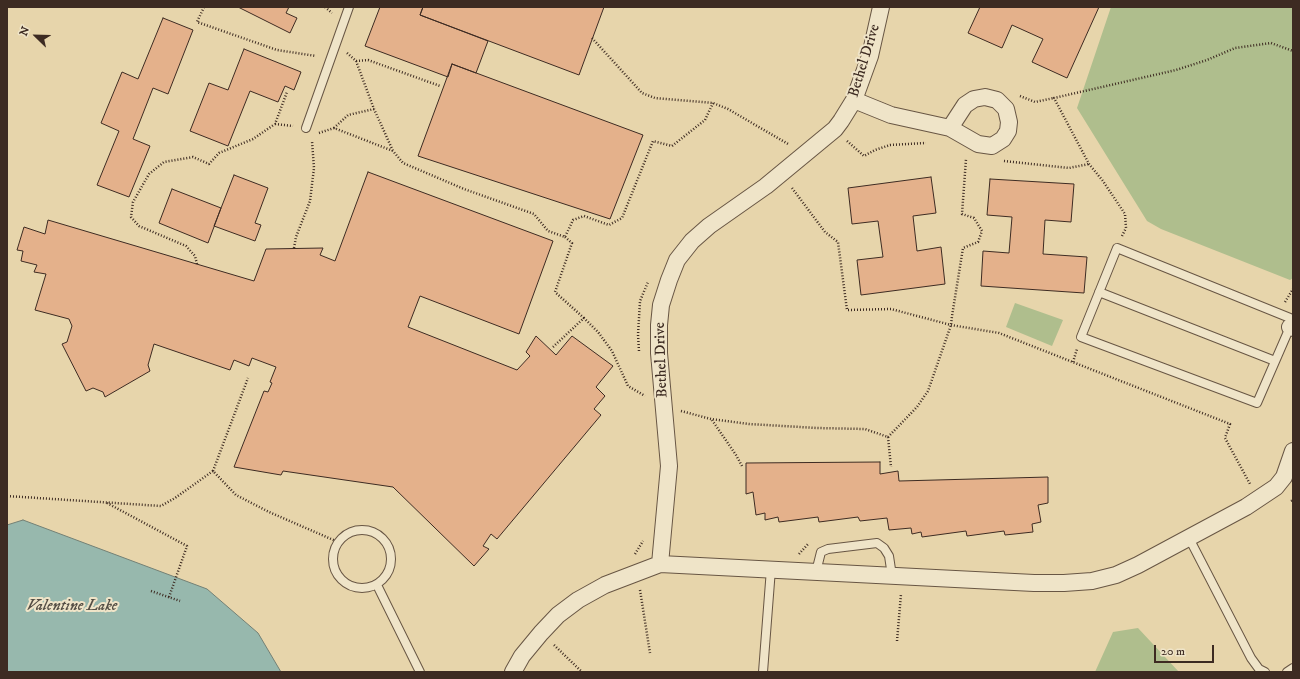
<!DOCTYPE html>
<style>
body{margin:0}
#map{position:relative;width:1300px;height:679px;overflow:hidden;background:#e7d5ab;font-family:"IM FELL DW Pica",serif}
canvas{display:block}
.frame{position:absolute;inset:0;border:8px solid #3d2b22;pointer-events:none}
.north{position:absolute;left:16px;top:16px;width:40px;height:40px;-webkit-text-stroke:3px #efe4c8;paint-order:stroke;rotate:293deg;font-size:11px;font-weight:700;line-height:16px;text-align:center;color:#3d2b22}
.north::after{content:'';display:block;margin:auto;width:14px;height:18px;background:#3d2b22;clip-path:polygon(50% 0,100% 100%,50% 72%,0 100%)}
.scale{position:absolute;left:1154px;top:645px;width:60px;height:18px;box-sizing:border-box;border:2px solid #3d2b22;border-top:0;padding-left:5px;font-size:12px;line-height:14px;white-space:nowrap;color:#3d2b22;-webkit-text-stroke:3px #efe4c8;paint-order:stroke}
</style>
<div id="map">
<canvas width="1300" height="679"></canvas>
<div class="frame"></div>
<div class="north">N</div>
<div class="scale">20 m</div>
</div>
<script>
const context = document.querySelector('canvas').getContext('2d');
context.lineJoin = 'round';
function paint(path, color) {
  context.fillStyle = color;
  context.fill(path, 'evenodd');
}
function toPath(rows) {
  const path = new Path2D();
  for (const r of rows) {
    if (r.length === 3) {
      path.moveTo(r[0] + r[2], r[1]);
      path.arc(r[0], r[1], r[2], 0, 2 * Math.PI);
      continue;
    }
    path.moveTo(r[0], r[1]);
    for (let i = 2; i < r.length; i += 2) path.lineTo(r[i], r[i + 1]);
  }
  return path;
}
function stroke(path, color, width, dash) {
  context.strokeStyle = color;
  context.lineWidth = width;
  context.lineCap = dash ? 'butt' : 'round';
  context.setLineDash(dash || []);
  context.stroke(path);
}
function write(font, color, halo, rows, align = 'center') {
  context.font = font + ' "IM FELL DW Pica",serif';
  context.lineWidth = 4;
  context.setLineDash([]);
  context.textBaseline = 'middle';
  context.strokeStyle = halo;
  context.fillStyle = color;
  for (const [text, x, y, turn = 0] of rows) {
    context.save();
    context.translate(x, y);
    context.rotate((+turn || 0) * Math.PI / 180);
    context.textAlign = isNaN(turn) ? turn : align;
    if (halo) context.strokeText(text, 0, 0);
    context.fillText(text, 0, 0);
    context.restore();
  }
}
paint(toPath([
 [1111,7,1293,7,1293,278,1290,280,1161,229,1147,221,1077,108],
 [1015,303,1063,320,1052,346,1006,327],
 [1138,628,1179,672,1095,672,1113,632]
]), '#afbe8d');
const water = toPath([
 [23,520,207,589,258,633,281,672,7,672,7,525,23,520]
]);
paint(water, '#97b8ad');
stroke(water, '#738075', 1);
const building = toPath([
 [238,7,289,7,286,13,297,18,290,33,238,7],
 [380,7,423,7,420,15,488,41,476,73,452,64,448,77,365,46,380,7],
 [423,7,604,7,579,75,420,15,423,7],
 [980,7,1099,7,1067,78,1032,62,1043,39,1012,25,1002,48,968,33,980,7],
 [163,18,193,30,168,94,153,88,133,139,150,146,129,197,97,185,119,131,101,123,122,72,138,79,163,18],
 [244,49,301,72,294,90,285,86,278,102,250,91,228,146,190,131,209,83,228,90,244,49],
 [452,64,643,135,610,219,418,156,452,64],
 [368,172,553,241,519,334,420,296,408,327,517,370,530,356,526,352,536,336,556,355,572,336,613,366,596,387,605,396,594,409,601,415,497,539,491,534,483,546,489,549,474,566,393,487,283,471,281,475,234,467,264,391,268,392,272,383,270,382,276,367,252,358,249,366,234,360,230,370,154,344,148,365,150,371,105,397,103,392,93,388,86,391,62,344,67,342,72,326,69,319,35,310,46,274,34,272,37,265,21,261,23,251,17,250,24,227,45,234,48,220,254,281,266,249,323,248,320,255,335,261,368,172],
 [234,175,268,188,255,223,261,225,255,241,214,226,234,175],
 [931,177,936,213,913,216,917,251,941,247,945,284,861,295,857,260,883,257,878,221,852,224,848,188,931,177],
 [990,179,1074,184,1071,222,1045,220,1043,254,1087,257,1084,293,981,286,983,251,1009,253,1012,217,987,215,990,179],
 [172,189,221,208,208,243,159,223,172,189],
 [880,462,880,474,898,471,899,481,1048,477,1048,503,1038,505,1041,522,1032,524,1033,532,1005,535,1004,531,967,536,966,531,922,537,921,532,912,534,911,528,889,530,887,518,860,521,858,517,819,522,818,517,779,522,778,517,765,520,765,513,756,515,753,492,746,494,746,463,880,462]
]);
paint(building, '#e4b18b');
stroke(building, '#3d2b22', 1);
const service = toPath([
 [306,128,349,7],
 [1117,248,1290,318,1290,327,1257,403,1081,337,1117,248],
 [1099,292,1275,361],
 [362,559,29],
 [1189,538,1251,658,1259,669,1265,672],
 [816,572,821,552,828,549,877,543,884,548,889,556,892,576],
 [377,585,420,672],
 [763,672,771,569],
 [1287,672,1293,668]
]);
const minor = toPath([
 [854,100,891,115,950,128,978,144,992,146,1003,139,1008,131,1009,122,1006,109,997,100,985,97,974,99,965,105,950,128],
 [1290,327,1293,328],
 [660,564,1034,583,1064,583,1092,581,1116,575,1138,565,1246,507,1276,487,1284,477,1293,451],
 [513,672,522,656,541,633,558,615,578,600,605,585,660,564,669,466,659,353,659,325,661,305,669,280,677,260,692,241,709,226,766,186,835,129,841,121,854,100,870,56,881,7]
]);
stroke(service, '#685644', 10);
stroke(minor, '#685644', 18);
stroke(toPath([
 [204,7,197,22,277,50,316,56],
 [325,7,332,13],
 [592,38,642,93,655,98,713,103,728,109,788,144],
 [347,53,356,61,374,109,393,151],
 [356,61,368,60,440,86],
 [1020,96,1035,102,1054,98],
 [275,124,293,126],
 [334,128,348,115,374,109],
 [319,133,334,128,393,151,403,163,464,189,534,214,548,231,565,237,573,220,584,216,609,225,622,218,653,141,672,146,705,120,713,103],
 [847,141,864,156,875,150,890,145,926,143],
 [1004,161,1069,168,1089,164],
 [792,188,825,232,838,242,847,310,891,309,951,325,999,333,1230,424,1225,438,1250,484],
 [1122,236,1126,228,1125,214,1103,181,1089,164,1054,98,1176,70,1207,60,1235,48,1271,43,1293,51],
 [565,237,572,243,555,292,584,318],
 [294,248,296,237,310,201,314,168,312,141],
 [197,264,195,256,186,246,139,226,131,217,133,202,149,174,164,162,193,157,209,164,219,153,253,139,275,124,287,92],
 [1285,302,1293,289],
 [553,347,584,318,598,332,612,351,628,386,645,396],
 [639,351,638,335,640,301,648,282],
 [1073,362,1077,349],
 [681,411,711,419,749,424,817,428,865,429,888,437,891,467],
 [712,420,736,455,742,466],
 [888,437,917,407,928,391,951,325,952,316,963,248,978,242,982,231,974,218,962,214,966,159],
 [213,471,248,378],
 [7,496,161,506,175,498,213,471,236,495,269,512,338,542],
 [1291,501,1293,500],
 [107,503,187,546,169,597],
 [635,554,643,541],
 [799,554,808,544],
 [640,590,650,653],
 [151,591,180,601],
 [897,641,901,594],
 [554,645,582,672]
]), '#3d2b22', 2.5, [1, 2]);
stroke(service, '#efe4c8', 8);
stroke(minor, '#efe4c8', 16);
write('15px', '#3d2b22', '#efe4c8', [
 ["Bethel Drive",865,61,-73],
 ["Bethel Drive",662,360,-92]
]);
write('italic 16px', '#544e45', '#efe4c8', [
 ["Valentine Lake",72,607]
]);
</script>
